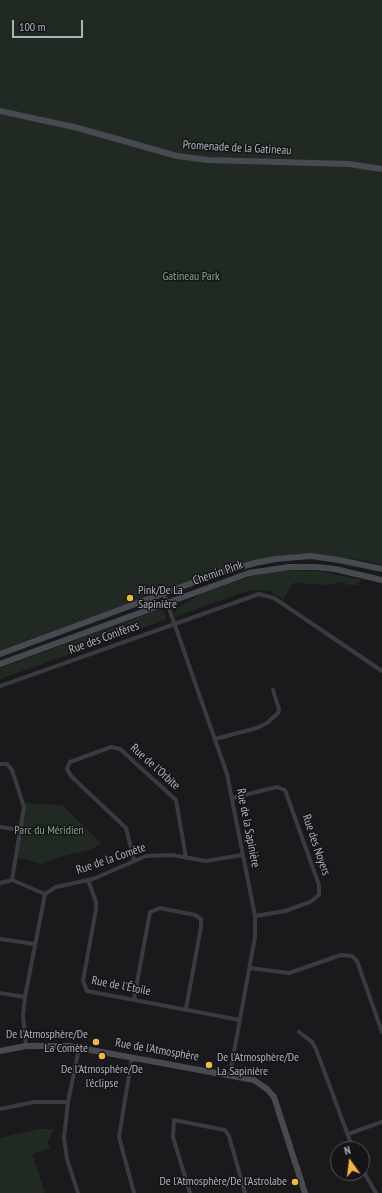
<!DOCTYPE html>
<meta charset="utf-8">
<style>
body{margin:0}
#map{position:relative;width:382px;height:1193px;overflow:hidden;background:#1a1a1c;font-family:"PT Sans Narrow",sans-serif}
canvas{display:block}
.north{position:absolute;left:330px;top:1141px;width:40px;height:40px;box-sizing:border-box;background:#151417;border:1px solid #515359;border-radius:50%;rotate:346deg;font-size:11px;font-weight:700;line-height:16px;text-align:center;color:#acb1bc}
.north::after{content:'';display:block;margin:auto;width:14px;height:18px;background:#f7b736;clip-path:polygon(50% 0,100% 100%,50% 72%,0 100%)}
.scale{position:absolute;left:12px;top:20px;width:71px;height:18px;box-sizing:border-box;border:2px solid #acb1bc;border-top:0;padding-left:5px;font-size:12px;line-height:14px;white-space:nowrap;color:#acb1bc;-webkit-text-stroke:3px #151417;paint-order:stroke}
</style>
<div id="map">
<canvas width="382" height="1193"></canvas>
<div class="north">N</div>
<div class="scale">100 m</div>
</div>
<script>
const context = document.querySelector('canvas').getContext('2d');
context.lineJoin = 'round';
function paint(path, color) {
  context.fillStyle = color;
  context.fill(path, 'evenodd');
}
function toPath(rows) {
  const path = new Path2D();
  for (const r of rows) {
    path.moveTo(r[0], r[1]);
    for (let i = 2; i < r.length; i += 2) path.lineTo(r[i], r[i + 1]);
  }
  return path;
}
function stroke(path, color, width, dash) {
  context.strokeStyle = color;
  context.lineWidth = width;
  context.lineCap = dash ? 'butt' : 'round';
  context.setLineDash(dash || []);
  context.stroke(path);
}
function write(font, color, halo, rows, align = 'center') {
  context.font = font + ' "PT Sans Narrow",sans-serif';
  context.lineWidth = 3;
  context.setLineDash([]);
  context.textBaseline = 'middle';
  context.strokeStyle = halo;
  context.fillStyle = color;
  for (const [text, x, y, turn = 0] of rows) {
    context.save();
    context.translate(x, y);
    context.rotate((+turn || 0) * Math.PI / 180);
    context.textAlign = isNaN(turn) ? turn : align;
    if (halo) context.strokeText(text, 0, 0);
    context.fillText(text, 0, 0);
    context.restore();
  }
}
paint(toPath([
 [0,0,382,0,382,565,368,561,319,554,297,554,241,563,0,650],
 [282,570,321,571,361,580,357,585,350,585,338,582,330,585,293,583,283,600,269,591,250,590,175,617,174,613,177,608,202,593,253,576],
 [158,610,162,610,165,613,165,620,162,621,0,679,0,668],
 [23,803,62,805,102,844,86,851,59,857,42,864,16,857],
 [39,1129,54,1129,47,1142,51,1148,32,1154,45,1193,0,1193,0,1138]
]), '#212a22');
stroke(toPath([
 [164,594,227,774,255,916,255,937,230,1074],
 [0,686,259,594,274,598,382,671],
 [215,739,257,728,267,723,278,713,279,709,273,690],
 [0,764,7,764,12,770,24,807,12,880],
 [232,798,277,787,285,790,319,885,319,895,310,902,285,911,255,916],
 [0,827,21,830],
 [134,860,126,828,71,776,67,769,70,762,111,747,120,749,176,800,186,858],
 [88,880,96,902,96,909,83,981,87,991,240,1020],
 [0,883,12,880,45,894],
 [0,939,34,944],
 [250,968,289,973,341,955,352,956,357,961,382,1032],
 [0,993,25,997],
 [134,999,150,912,160,908,195,915,201,919,201,927,186,1009],
 [299,1032,312,1042,316,1049,353,1149],
 [26,1046,23,1015,25,997,45,894,56,887,93,879,146,856,172,855,206,861,242,855],
 [132,1057,119,1137,134,1193],
 [0,1109,34,1102,68,1102],
 [348,1134,382,1122],
 [362,1169,376,1193],
 [78,1193,67,1159,64,1138,68,1102,79,1048],
 [190,1193,173,1137,174,1120,225,1130,229,1136,245,1193]
]), '#3a3b41', 4);
stroke(toPath([
 [0,111,78,128,177,156,208,160,349,164,382,169],
 [0,654,219,573,255,563,275,559,311,556,339,560,382,569],
 [0,664,249,573,289,567,316,567,335,569,382,580],
 [0,1051,26,1046,69,1046,254,1080,267,1089,274,1097,305,1193]
]), '#484a51', 6);
for (const [x, y, r, color] of [
 [130,598,4,"#f7b736"],
 [96,1042,4,"#f7b736"],
 [102,1056,4,"#f7b736"],
 [209,1065,4,"#f7b736"],
 [295,1182,4,"#f7b736"]
]) {
  const dot = new Path2D();
  dot.arc(x, y, r, 0, 2 * Math.PI);
  context.fillStyle = color;
  context.fill(dot);
  stroke(dot, '#151417', 1.5);
}
write('12px', '#acb1bc', '#151417', [
 ["Promenade de la Gatineau",237,148,3],
 ["Chemin Pink",218,573,-19],
 ["Rue des Conifères",104,638,-20],
 ["Rue de l'Orbite",155,767,42],
 ["Rue de la Sapinière",248,828,79],
 ["Rue des Noyers",316,845,71],
 ["Rue de la Comète",111,859,-19],
 ["Rue de l'Étoile",121,986,11],
 ["Rue de l'Atmosphère",157,1050,10]
]);
write('12px', '#82a785', '#151417', [
 ["Gatineau Park",191,277],
 ["Parc du Méridien",49,831]
]);
write('12px', '#acb1bc', '#151417', [
 ["Pink/De La",138,591],
 ["Sapinière",138,605],
 ["De l'Atmosphère/De",88,1035,"right"],
 ["La Comète",88,1049,"right"],
 ["De l'Atmosphère/De",217,1058],
 ["La Sapinière",217,1072],
 ["De l'Atmosphère/De",102,1070,"center"],
 ["l'éclipse",102,1084,"center"],
 ["De l'Atmosphère/De l'Astrolabe",287,1182,"right"]
], 'left');
</script>
